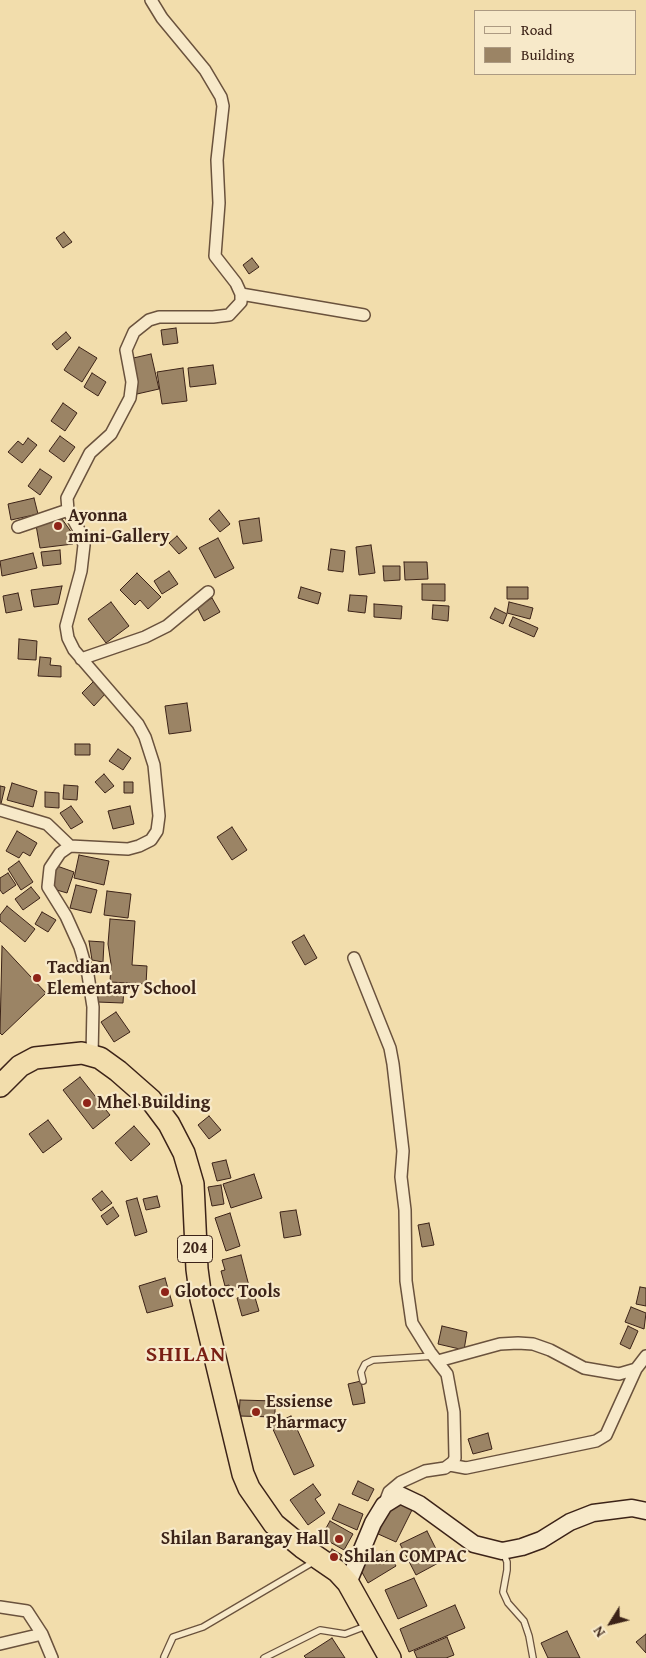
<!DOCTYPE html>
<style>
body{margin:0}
#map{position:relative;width:646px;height:1658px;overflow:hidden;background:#f2ddac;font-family:"Gentium Book Plus",serif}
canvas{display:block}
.legend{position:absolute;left:474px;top:10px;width:162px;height:65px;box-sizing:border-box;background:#f7e9c9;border:1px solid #ac9a82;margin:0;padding:6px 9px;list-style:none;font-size:15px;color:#3c2318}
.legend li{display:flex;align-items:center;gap:10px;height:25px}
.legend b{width:25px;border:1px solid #ac9a82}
.north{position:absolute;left:586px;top:1598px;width:50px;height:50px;-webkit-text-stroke:4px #f7e9c9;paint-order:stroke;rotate:234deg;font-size:14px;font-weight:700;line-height:20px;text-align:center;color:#3c2318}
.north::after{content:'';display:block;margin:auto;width:18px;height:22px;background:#3c2318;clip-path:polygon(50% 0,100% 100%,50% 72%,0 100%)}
</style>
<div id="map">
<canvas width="646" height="1658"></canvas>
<ul class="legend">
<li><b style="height:6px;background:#f7e9c9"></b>Road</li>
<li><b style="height:14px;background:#9b8465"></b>Building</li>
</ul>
<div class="north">N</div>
</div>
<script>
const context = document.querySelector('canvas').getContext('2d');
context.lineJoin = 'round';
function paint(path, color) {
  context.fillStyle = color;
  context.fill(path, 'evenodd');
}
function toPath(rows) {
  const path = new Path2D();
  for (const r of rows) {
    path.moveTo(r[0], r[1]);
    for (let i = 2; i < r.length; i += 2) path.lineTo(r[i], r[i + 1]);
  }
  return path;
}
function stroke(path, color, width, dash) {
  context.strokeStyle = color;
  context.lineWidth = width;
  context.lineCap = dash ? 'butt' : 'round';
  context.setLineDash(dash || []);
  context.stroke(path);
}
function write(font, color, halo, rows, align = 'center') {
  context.font = font + ' "Gentium Book Plus",serif';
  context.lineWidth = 4.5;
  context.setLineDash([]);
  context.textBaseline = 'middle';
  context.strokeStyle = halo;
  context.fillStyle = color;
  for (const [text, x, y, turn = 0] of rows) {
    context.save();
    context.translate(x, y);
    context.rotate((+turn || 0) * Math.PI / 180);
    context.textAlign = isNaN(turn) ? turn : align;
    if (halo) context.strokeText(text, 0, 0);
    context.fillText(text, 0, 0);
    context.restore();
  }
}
const building = toPath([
 [64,232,72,242,63,248,56,238,64,232],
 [252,258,259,267,249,274,243,265,252,258],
 [176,328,178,343,163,345,161,330,176,328],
 [66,332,71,338,57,350,52,344,66,332],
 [79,347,97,358,82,382,64,370,79,347],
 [151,354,159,389,137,394,129,359,151,354],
 [213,365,216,384,190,387,188,368,213,365],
 [183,368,187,401,162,404,157,372,183,368],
 [92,373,106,382,98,396,84,387,92,373],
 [63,403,77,413,65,431,51,421,63,403],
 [60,436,75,447,64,462,49,451,60,436],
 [28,438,37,445,22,463,8,452,18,441,23,445,28,438],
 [40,469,52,477,40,495,28,486,40,469],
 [34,498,38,514,11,520,8,504,34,498],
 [219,510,230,524,220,532,209,519,219,510],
 [259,518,262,541,243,544,239,521,259,518],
 [62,519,72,533,73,544,40,548,36,525,62,519],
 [177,536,187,548,179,554,169,543,177,536],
 [218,538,234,568,215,578,199,548,218,538],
 [371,545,375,573,359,575,356,547,371,545],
 [331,549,345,551,343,572,328,570,331,549],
 [60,550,61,564,43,566,41,552,60,550],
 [33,553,37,568,2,576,0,561,33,553],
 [404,562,427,562,428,579,405,580,404,562],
 [383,566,400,566,400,580,384,581,383,566],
 [169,571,178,584,162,594,154,581,169,571],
 [137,573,161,597,148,609,140,600,135,605,120,590,137,573],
 [422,584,445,584,445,601,422,600,422,584],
 [62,586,58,604,34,607,31,590,62,586],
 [301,587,321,593,318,604,298,598,301,587],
 [507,587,528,587,528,599,507,599,507,587],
 [18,593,22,610,6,613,3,596,18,593],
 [350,595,367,596,365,613,348,611,350,595],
 [212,598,220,612,204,621,197,607,212,598],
 [111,602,129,626,106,643,88,619,111,602],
 [509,602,533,608,530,619,507,613,509,602],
 [374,604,402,606,401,619,374,617,374,604],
 [433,605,449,606,448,621,432,619,433,605],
 [495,608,507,614,503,624,490,618,495,608],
 [513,617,538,628,534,637,509,626,513,617],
 [19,639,37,641,36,660,18,659,19,639],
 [40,657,51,658,50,665,61,666,61,677,38,676,40,657],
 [93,682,106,693,94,706,82,693,93,682],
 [187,703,191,731,169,734,165,706,187,703],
 [75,744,90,744,90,755,75,755,75,744],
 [118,749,131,758,123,770,109,761,118,749],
 [104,774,114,786,105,793,95,782,104,774],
 [124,782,133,782,133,793,124,793,124,782],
 [12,783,37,791,33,807,7,800,12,783],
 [64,785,78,786,77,800,63,799,64,785],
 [0,786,5,787,0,808,0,786],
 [45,792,59,793,59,808,45,807,45,792],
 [71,806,83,822,71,829,60,813,71,806],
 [130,806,134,824,113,829,108,811,130,806],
 [232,827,247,850,232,860,217,837,232,827],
 [17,831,37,843,30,856,23,852,19,858,6,851,17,831],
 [79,855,109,861,104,885,74,878,79,855],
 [19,861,33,882,21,890,8,869,19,861],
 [57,866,74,872,67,893,50,888,57,866],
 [8,873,16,885,3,894,0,890,0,878,8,873],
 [76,885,97,890,91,913,70,908,76,885],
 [31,887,40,898,23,910,15,899,31,887],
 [107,891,131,894,128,918,104,915,107,891],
 [7,906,35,929,25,942,0,921,0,915,7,906],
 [42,912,56,920,48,932,35,924,42,912],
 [110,919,135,921,132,965,147,966,146,984,110,982,111,964,108,944,110,919],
 [304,935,317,958,305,965,292,942,304,935],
 [89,941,104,942,103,962,92,960,89,941],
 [2,946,46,993,2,1035,0,1033,2,946],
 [98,984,124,986,123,1003,97,1002,98,984],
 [116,1012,130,1032,114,1042,101,1022,116,1012],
 [80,1077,110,1115,93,1129,63,1090,80,1077],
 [209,1116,221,1130,209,1139,198,1125,209,1116],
 [48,1120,62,1139,43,1153,29,1134,48,1120],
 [134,1126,150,1144,131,1161,115,1143,134,1126],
 [226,1160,231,1178,217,1181,212,1163,226,1160],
 [254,1174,262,1198,231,1208,223,1184,254,1174],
 [221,1185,224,1204,212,1206,208,1187,221,1185],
 [102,1191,112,1203,101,1211,92,1199,102,1191],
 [157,1196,160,1207,146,1210,143,1199,157,1196],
 [137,1198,147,1232,135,1236,126,1201,137,1198],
 [113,1207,119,1216,107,1225,101,1216,113,1207],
 [296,1210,301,1235,284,1238,280,1212,296,1210],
 [230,1213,240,1246,226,1251,215,1218,230,1213],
 [429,1223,434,1245,422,1247,418,1225,429,1223],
 [241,1255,249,1286,230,1291,229,1285,225,1286,221,1271,225,1270,222,1260,241,1255],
 [165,1278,173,1306,147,1313,139,1286,165,1278],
 [640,1287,646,1288,646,1306,636,1304,640,1287],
 [254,1294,259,1311,242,1316,237,1298,254,1294],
 [631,1307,646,1313,644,1329,625,1322,631,1307],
 [442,1326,467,1332,464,1350,438,1344,442,1326],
 [628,1326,638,1331,630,1349,620,1344,628,1326],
 [361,1381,365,1403,353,1405,348,1384,361,1381],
 [240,1400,275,1401,275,1417,239,1416,240,1400],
 [291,1416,314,1466,294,1475,271,1425,291,1416],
 [488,1433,492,1449,473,1454,468,1439,488,1433],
 [358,1481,374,1489,368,1501,352,1494,358,1481],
 [313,1484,321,1495,315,1499,325,1513,308,1525,290,1500,313,1484],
 [392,1500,412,1510,396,1542,376,1533,392,1500],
 [339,1504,363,1514,357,1530,332,1519,339,1504],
 [330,1521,353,1534,344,1550,321,1537,330,1521],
 [427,1531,442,1561,416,1575,400,1544,427,1531],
 [332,1549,342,1555,337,1564,327,1559,332,1549],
 [387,1551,396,1566,368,1583,359,1567,387,1551],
 [414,1578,427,1606,398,1619,385,1590,414,1578],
 [455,1605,465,1628,409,1652,400,1629,455,1605],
 [567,1631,580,1658,548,1658,541,1643,567,1631],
 [646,1634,646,1653,636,1642,646,1634],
 [447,1637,454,1655,446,1658,417,1658,414,1651,447,1637],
 [332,1638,345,1658,306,1658,304,1656,332,1638]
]);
paint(building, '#9b8465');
stroke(building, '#3c2318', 1);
const lane = toPath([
 [363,1381,361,1372,365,1364,373,1360,434,1356],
 [503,1552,507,1562,507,1570,503,1592,508,1603,524,1621,529,1636,533,1658],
 [164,1657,173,1637,203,1627,315,1561],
 [264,1658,320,1630,345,1634,366,1626]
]);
const street = toPath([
 [241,294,364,315],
 [18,527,68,510],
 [81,659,145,637,167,626,208,592],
 [0,810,47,824,70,846],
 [354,958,390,1048,393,1064,403,1151,401,1177,405,1210,406,1281,412,1323,430,1352,447,1374,454,1412,455,1458,453,1462,445,1468,425,1471,401,1482,389,1492,384,1505],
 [92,1056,93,1007,88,975,80,947,66,916,48,887,50,868,60,853,70,846,128,849,139,846,151,840,157,831,159,816,154,765,145,737,138,724,74,650,68,638,66,626,81,571,84,545,79,530,68,510,67,498,90,453,111,434,130,398,132,382,126,350,134,332,149,320,159,317,213,317,229,315,241,302,241,294,236,283,215,256,219,203,217,160,223,106,221,97,205,70,162,18,151,0],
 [438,1361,500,1344,518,1343,533,1344,550,1350,584,1368,619,1374,636,1369,646,1356],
 [450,1465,466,1468,596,1441,606,1435,636,1369],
 [0,1607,27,1611,42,1634,52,1658],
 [0,1644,42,1634]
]);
const secondary = toPath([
 [348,1583,373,1523,384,1505,400,1495,419,1504,474,1544,502,1551,522,1547,541,1540,570,1522,593,1513,632,1508,646,1511]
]);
const highway = toPath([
 [0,1086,20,1066,35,1058,82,1053,100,1058,118,1071,151,1100,169,1124,184,1153,193,1184,197,1269,201,1299,243,1474,249,1488,274,1524,302,1547,337,1571,348,1583,390,1658]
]);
stroke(lane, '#6a523d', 8);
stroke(street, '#6a523d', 14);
stroke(secondary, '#3c2318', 19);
stroke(highway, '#3c2318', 24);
stroke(lane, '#f7e9c9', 5.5);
stroke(street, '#f7e9c9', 11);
stroke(secondary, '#f7e9c9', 16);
stroke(highway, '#f2ddac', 21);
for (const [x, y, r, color] of [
 [58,526,5,"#8f2418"],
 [37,978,5,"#8f2418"],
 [87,1103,5,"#8f2418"],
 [165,1292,5,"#8f2418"],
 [256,1412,5,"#8f2418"],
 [339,1539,5,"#8f2418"],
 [334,1557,5,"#8f2418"]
]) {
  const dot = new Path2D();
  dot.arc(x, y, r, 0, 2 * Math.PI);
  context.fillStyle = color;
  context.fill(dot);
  stroke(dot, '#f7e9c9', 2);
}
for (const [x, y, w] of [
 [195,1249,35]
]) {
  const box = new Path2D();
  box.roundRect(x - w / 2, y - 13.5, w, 27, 4);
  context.fillStyle = '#f7e9c9';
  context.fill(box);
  stroke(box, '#3c2318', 1);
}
write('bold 16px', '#3c2318', null, [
 ["204",195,1249]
]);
write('bold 18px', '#3c2318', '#f7e9c9', [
 ["Ayonna",68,516],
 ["mini-Gallery",68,537],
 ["Tacdian",47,968],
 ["Elementary School",47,989],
 ["Mhel Building",97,1103],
 ["Glotocc Tools",175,1292],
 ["Essiense",266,1402],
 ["Pharmacy",266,1423],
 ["Shilan Barangay Hall",329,1539,"right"],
 ["Shilan COMPAC",344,1557]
], 'left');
context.letterSpacing = '1px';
write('bold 22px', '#7a1f14', '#f7e9c9', [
 ["SHILAN",186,1355]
]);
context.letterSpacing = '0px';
</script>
